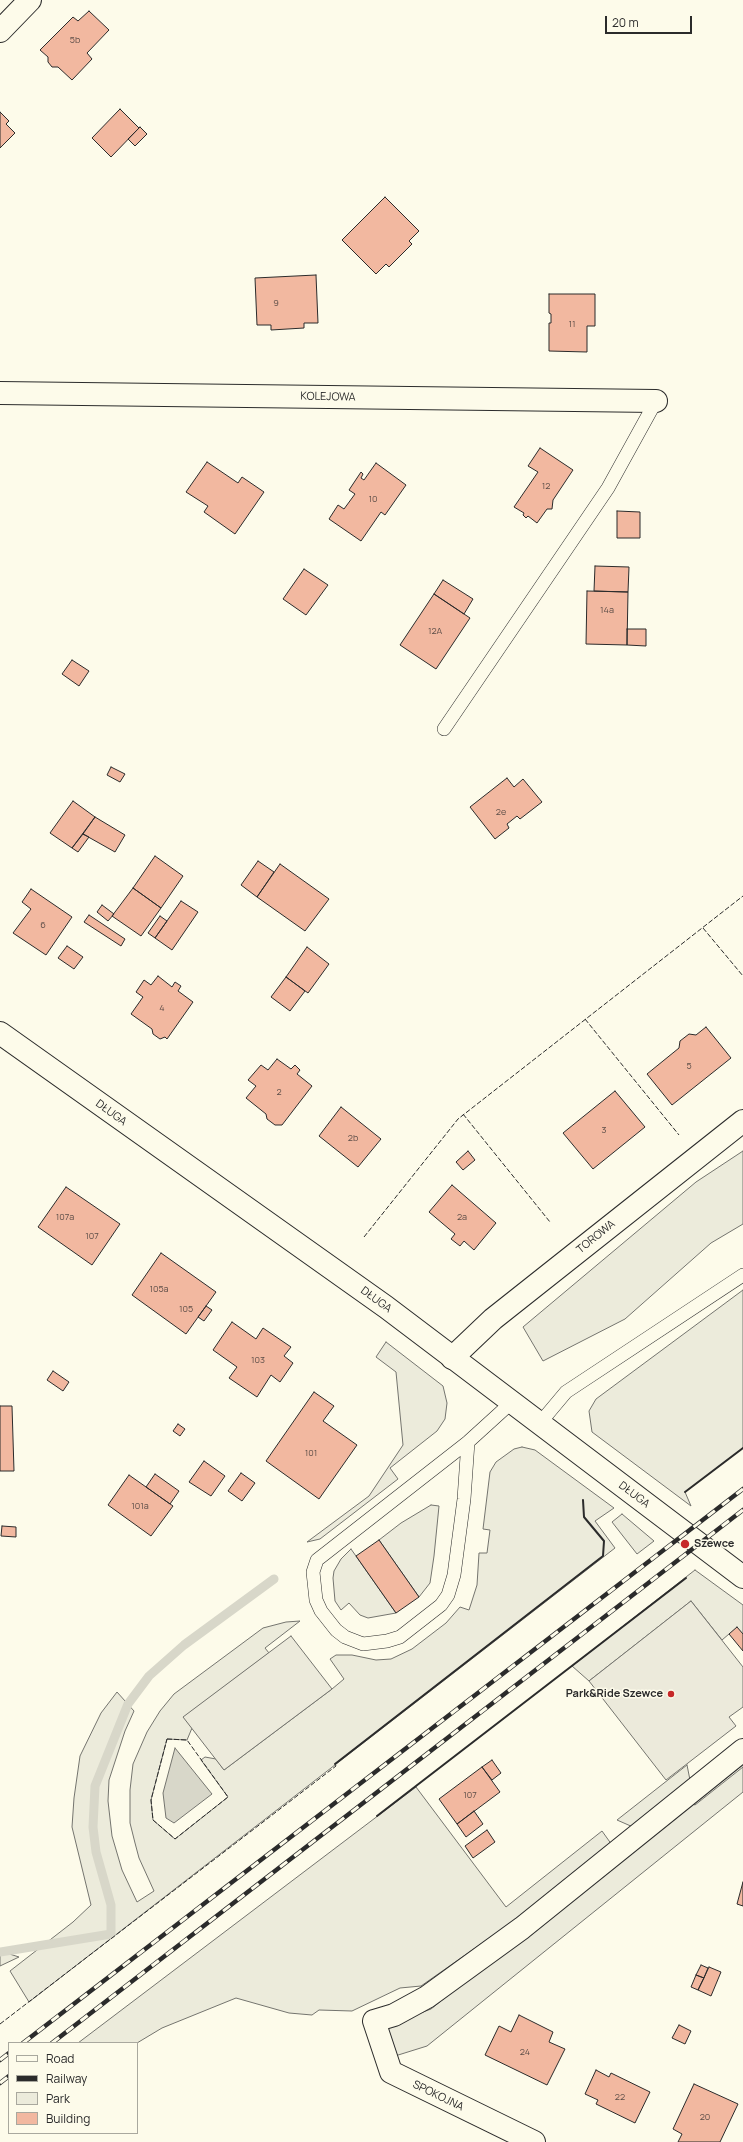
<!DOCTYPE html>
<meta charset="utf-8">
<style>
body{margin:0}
#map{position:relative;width:743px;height:2142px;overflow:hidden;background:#fdfbea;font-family:Manrope,sans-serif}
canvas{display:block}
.legend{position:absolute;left:8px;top:2042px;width:130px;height:92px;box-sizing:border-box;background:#fdfbea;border:1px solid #a9a89e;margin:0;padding:5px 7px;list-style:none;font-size:12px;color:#2b2b2b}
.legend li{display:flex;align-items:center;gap:8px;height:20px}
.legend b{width:20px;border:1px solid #a9a89e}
.scale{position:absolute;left:605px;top:16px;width:87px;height:18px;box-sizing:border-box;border:2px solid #2b2b2b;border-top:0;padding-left:5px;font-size:12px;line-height:14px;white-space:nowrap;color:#2b2b2b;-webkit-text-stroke:3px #fdfbea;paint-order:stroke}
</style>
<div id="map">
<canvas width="743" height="2142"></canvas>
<ul class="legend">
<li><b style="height:5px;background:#fdfbea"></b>Road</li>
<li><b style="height:5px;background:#2b2b2b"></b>Railway</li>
<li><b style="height:11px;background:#ecebdb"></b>Park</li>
<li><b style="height:11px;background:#f2b8a0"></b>Building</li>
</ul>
<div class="scale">20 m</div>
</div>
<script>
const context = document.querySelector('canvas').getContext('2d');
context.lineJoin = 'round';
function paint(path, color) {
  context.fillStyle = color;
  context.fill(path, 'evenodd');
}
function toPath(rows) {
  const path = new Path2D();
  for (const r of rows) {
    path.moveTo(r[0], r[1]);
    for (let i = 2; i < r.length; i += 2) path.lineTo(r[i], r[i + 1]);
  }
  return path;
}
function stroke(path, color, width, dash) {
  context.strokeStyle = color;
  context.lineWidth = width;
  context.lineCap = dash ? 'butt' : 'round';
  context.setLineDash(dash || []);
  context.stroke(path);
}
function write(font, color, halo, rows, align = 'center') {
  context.font = font + ' Manrope,sans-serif';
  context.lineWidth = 3;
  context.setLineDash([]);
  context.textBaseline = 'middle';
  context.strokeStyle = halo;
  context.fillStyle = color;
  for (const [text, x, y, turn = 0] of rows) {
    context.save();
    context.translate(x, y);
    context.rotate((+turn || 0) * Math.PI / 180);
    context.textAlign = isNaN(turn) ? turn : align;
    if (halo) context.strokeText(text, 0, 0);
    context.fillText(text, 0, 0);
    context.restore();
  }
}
const green = toPath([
 [743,1151,743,1224,711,1243,625,1319,543,1361,523,1327,696,1182,743,1151],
 [743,1290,743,1448,685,1492,691,1506,592,1432,589,1411,596,1399,743,1290],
 [386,1342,443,1386,447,1403,445,1419,437,1431,390,1468,398,1479,320,1539,307,1542,369,1496,403,1445,396,1372,376,1357,386,1342],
 [522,1447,535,1450,614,1508,595,1521,615,1548,29,2002,10,1971,73,1922,91,1905,72,1827,74,1798,80,1756,101,1713,117,1692,134,1711,125,1731,109,1780,108,1801,112,1836,122,1870,137,1902,154,1891,139,1858,135,1843,130,1823,130,1790,133,1764,147,1732,160,1711,174,1694,263,1628,286,1622,300,1621,265,1648,269,1653,184,1717,192,1728,187,1740,167,1739,151,1800,153,1820,175,1839,228,1797,201,1760,205,1757,216,1759,224,1770,332,1689,344,1679,330,1659,336,1655,352,1655,376,1660,391,1659,412,1649,446,1623,460,1607,469,1610,477,1585,479,1553,487,1553,490,1530,483,1529,490,1472,496,1462,514,1449,522,1447],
 [431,1505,439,1506,434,1556,430,1583,419,1597,379,1540,401,1523,431,1505],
 [622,1514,654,1541,637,1554,612,1522,622,1514],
 [351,1549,396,1613,368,1618,360,1615,349,1603,341,1610,335,1601,333,1578,334,1571,341,1559,351,1549],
 [695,1570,743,1605,743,1634,729,1634,722,1640,691,1601,589,1681,572,1666,695,1570],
 [687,1765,690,1780,633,1827,617,1820,687,1765],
 [743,1767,743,1792,427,2046,395,2056,384,2027,431,2009,528,1930,693,1804,695,1805,743,1767],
 [416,1787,506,1907,602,1831,612,1845,528,1911,421,1986,400,1988,352,2011,319,2010,312,2015,289,2013,236,1998,162,2028,137,2043,78,2043,416,1787],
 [0,1951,19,1957,0,1966,0,1951]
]);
paint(green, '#ecebdb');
stroke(green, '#74746e', 1);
const parking = toPath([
 [691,1601,743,1667,743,1707,729,1717,736,1726,666,1780,589,1681,691,1601],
 [291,1636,332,1689,224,1770,183,1717,291,1636]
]);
paint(parking, '#eceadb');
stroke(parking, '#74746e', 1);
const water = toPath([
 [175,1748,212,1794,174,1823,166,1818,163,1793,175,1748]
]);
paint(water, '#d8d7c9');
stroke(water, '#74746e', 1);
stroke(toPath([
 [0,1952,111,1934,111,1905,96,1852,93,1827,95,1786,128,1704,149,1676,184,1645,274,1579]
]), '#d8d7c9', 9);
const building = toPath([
 [89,11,109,30,87,53,92,59,72,80,58,67,52,67,48,62,48,57,40,50,73,17,78,21,89,11],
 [120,109,139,128,111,157,92,138,120,109],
 [0,112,9,121,6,124,15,133,0,148,0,112],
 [140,127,147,134,135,146,128,139,140,127],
 [385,197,419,231,409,241,412,244,389,267,386,264,376,274,342,240,385,197],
 [316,275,318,323,304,323,304,328,271,330,271,325,257,325,255,278,316,275],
 [549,294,595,294,595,326,587,326,587,352,549,351,549,323,551,323,551,314,549,313,549,294],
 [540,448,573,470,553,500,552,509,547,509,537,523,528,516,526,518,523,515,524,513,514,507,538,472,528,466,540,448],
 [207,462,238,483,242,477,264,492,235,534,204,512,208,506,186,492,207,462],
 [376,463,406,485,385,515,381,512,361,541,329,519,338,505,344,509,355,494,349,490,361,472,363,474,361,478,364,480,376,463],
 [617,511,640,512,640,538,617,538,617,511],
 [595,566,629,567,628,592,594,591,595,566],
 [304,569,328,585,306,615,283,599,304,569],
 [443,580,473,599,464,614,434,594,443,580],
 [587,591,628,592,627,645,586,644,587,591],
 [434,594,470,618,436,669,400,645,434,594],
 [627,629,646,629,646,646,627,645,627,629],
 [72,660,89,671,79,686,62,674,72,660],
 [111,767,125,774,120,782,107,775,111,767],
 [507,778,514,787,523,779,542,802,520,819,517,816,507,824,509,828,495,839,470,807,507,778],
 [73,801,95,817,72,848,50,833,73,801],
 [95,817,125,835,115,852,83,834,95,817],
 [83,834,89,837,78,852,72,848,83,834],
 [155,856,183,876,161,908,133,888,155,856],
 [258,861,274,872,257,897,241,885,258,861],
 [280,864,329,899,305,931,257,897,280,864],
 [133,888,161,908,141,936,112,916,133,888],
 [31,889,72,917,46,955,13,933,31,909,22,902,31,889],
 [181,901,198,912,172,950,155,938,181,901],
 [102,905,114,914,108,921,97,912,102,905],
 [89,915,125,939,121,946,84,922,89,915],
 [160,916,167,921,155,938,148,933,160,916],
 [67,946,83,957,74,969,58,958,67,946],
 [307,947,329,964,308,993,286,977,307,947],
 [158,976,172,987,175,982,181,986,178,991,193,1002,167,1039,165,1037,160,1039,153,1034,152,1029,131,1014,143,997,136,992,144,980,151,985,158,976],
 [286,977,305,991,290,1011,271,997,286,977],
 [706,1027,731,1058,672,1105,647,1074,679,1048,680,1041,689,1034,696,1035,706,1027],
 [277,1059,291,1069,295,1065,300,1070,297,1074,312,1086,282,1125,275,1125,267,1119,266,1114,246,1098,256,1086,248,1080,261,1065,268,1070,277,1059],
 [615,1091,645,1127,593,1169,563,1133,615,1091],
 [341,1107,381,1139,358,1167,319,1136,341,1107],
 [468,1151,475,1160,463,1170,456,1162,468,1151],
 [452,1185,496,1223,474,1250,464,1241,460,1246,451,1239,455,1234,429,1212,452,1185],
 [66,1187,120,1224,92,1265,38,1227,66,1187],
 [161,1253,216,1292,186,1334,132,1295,161,1253],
 [206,1306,212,1310,204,1321,198,1317,206,1306],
 [232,1322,256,1339,263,1328,291,1347,284,1356,293,1363,280,1382,271,1375,257,1397,229,1378,237,1367,213,1350,232,1322],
 [53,1371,69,1382,63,1391,47,1380,53,1371],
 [314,1392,334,1406,323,1421,357,1445,319,1499,266,1461,314,1392],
 [0,1406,12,1406,14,1471,0,1471,0,1406],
 [178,1424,185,1429,180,1436,173,1431,178,1424],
 [204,1461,225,1476,211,1496,189,1482,204,1461],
 [241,1473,255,1483,242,1501,228,1491,241,1473],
 [155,1474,179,1491,170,1504,146,1487,155,1474],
 [129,1475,173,1506,151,1536,108,1505,129,1475],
 [2,1526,16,1527,16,1537,1,1536,2,1526],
 [379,1540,419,1597,396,1613,356,1556,379,1540],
 [737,1627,743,1634,743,1651,729,1634,737,1627],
 [492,1760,501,1773,492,1780,482,1767,492,1760],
 [482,1767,500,1792,457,1824,439,1799,482,1767],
 [474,1811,483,1824,466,1837,457,1824,474,1811],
 [487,1830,495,1842,473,1858,465,1846,487,1830],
 [743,1882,743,1906,737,1904,743,1882],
 [701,1965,708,1968,704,1978,696,1975,701,1965],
 [709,1967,721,1972,711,1996,698,1990,709,1967],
 [696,1975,704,1978,698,1990,691,1987,696,1975],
 [519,2015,553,2032,549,2042,565,2049,547,2085,485,2055,499,2026,511,2032,519,2015],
 [679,2025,691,2031,685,2044,672,2038,679,2025],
 [596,2070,609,2077,611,2073,650,2092,635,2123,596,2104,598,2100,585,2094,596,2070],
 [694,2084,738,2104,720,2142,678,2142,682,2134,673,2129,694,2084]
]);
paint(building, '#f2b8a0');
stroke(building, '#2b2b2b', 1);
const lane = toPath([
 [444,729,608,488,656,401],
 [540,1423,566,1392,743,1275],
 [468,1442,464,1499,454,1575,448,1595,441,1605,400,1637,387,1641,363,1644,345,1637,336,1630,321,1611,316,1600,313,1572,317,1560,468,1442,512,1402]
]);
const street = toPath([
 [0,31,30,0],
 [0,393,656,401],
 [452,1358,493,1319,743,1121],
 [534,2142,391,2072,374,2021,394,2015,427,1997,522,1928,743,1750]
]);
const secondary = toPath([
 [0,1033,386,1307,743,1577]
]);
stroke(lane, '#2b2b2b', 14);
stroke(street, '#2b2b2b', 24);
stroke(secondary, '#2b2b2b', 24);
stroke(lane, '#fdfbea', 13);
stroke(street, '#fdfbea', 22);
stroke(secondary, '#fdfbea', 22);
const rail = toPath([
 [23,2043,743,1489],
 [52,2043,743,1510],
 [0,2060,9,2053],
 [0,2083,9,2076]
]);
stroke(rail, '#2b2b2b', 4.5);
stroke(rail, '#fdfbea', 3, [9]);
stroke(toPath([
 [703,928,743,976],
 [585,1019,679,1135],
 [463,1114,550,1222],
 [364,1237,458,1119,743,896],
 [167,1739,187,1740,228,1797,175,1839,153,1820,151,1800,167,1739],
 [0,2024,336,1766,335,1764]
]), '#2b2b2b', 1, [5, 2]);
stroke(toPath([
 [685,1492,743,1448],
 [335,1764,603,1556,604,1541,584,1517,583,1500],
 [377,1816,686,1578]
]), '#2b2b2b', 2);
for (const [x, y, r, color] of [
 [685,1544,5,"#c62828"],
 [671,1694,4,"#c62828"]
]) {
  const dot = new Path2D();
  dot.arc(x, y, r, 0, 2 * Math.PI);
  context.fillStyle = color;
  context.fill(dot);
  stroke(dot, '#fdfbea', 1.5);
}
write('9px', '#5d4e48', null, [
 ["5b",75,40],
 ["9",276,303],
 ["11",572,324],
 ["12",546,486],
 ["10",373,499],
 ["14a",607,610],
 ["12A",435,631],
 ["2e",501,812],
 ["6",43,925],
 ["4",162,1008],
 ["5",689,1066],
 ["2",279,1092],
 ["3",604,1130],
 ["2b",353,1138],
 ["107a",65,1217],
 ["2a",462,1217],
 ["107",92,1236],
 ["105a",159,1289],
 ["105",186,1309],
 ["103",258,1360],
 ["101",311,1453],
 ["101a",140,1506],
 ["107",470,1795],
 ["24",525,2052],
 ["22",620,2097],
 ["20",705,2117]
]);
write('11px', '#2b2b2b', '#fdfbea', [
 ["KOLEJOWA",328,397,1],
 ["DŁUGA",111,1113,36],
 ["TOROWA",596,1237,-39],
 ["DŁUGA",376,1300,36],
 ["DŁUGA",634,1495,37],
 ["SPOKOJNA",438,2096,26]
]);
write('bold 11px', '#2b2b2b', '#fdfbea', [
 ["Szewce",694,1544],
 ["Park&Ride Szewce",663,1694,"right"]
], 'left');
</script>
